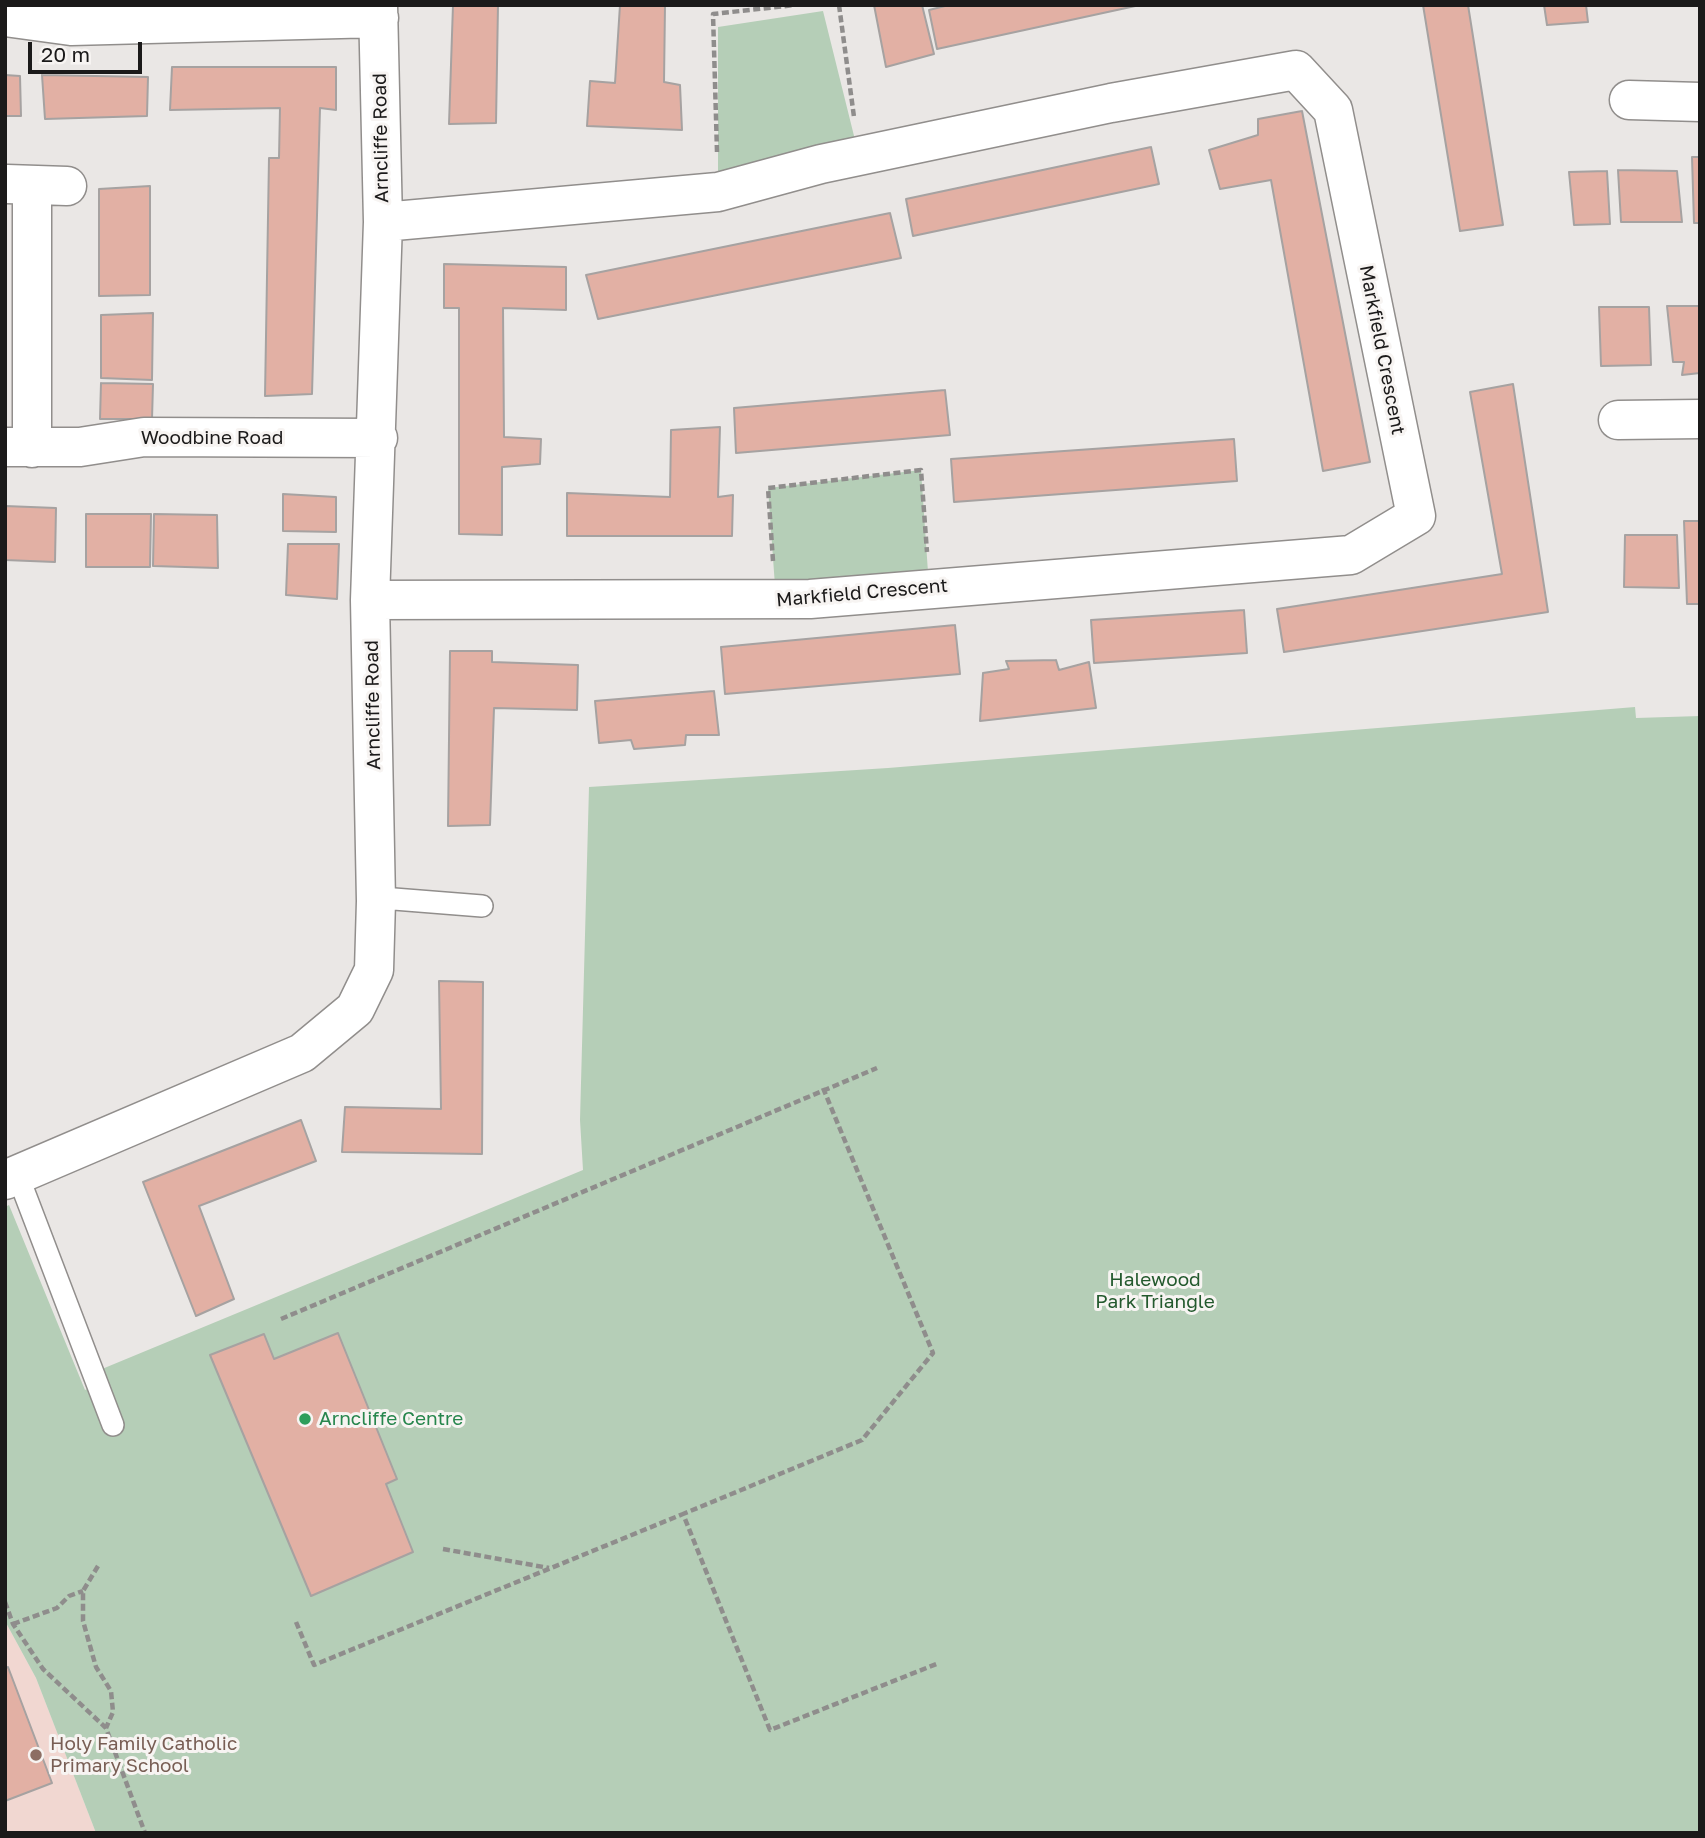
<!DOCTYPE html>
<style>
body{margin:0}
#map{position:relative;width:1705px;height:1838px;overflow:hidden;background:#eae7e5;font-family:"Golos Text",sans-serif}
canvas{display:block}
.frame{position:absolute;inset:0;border:7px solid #1b1a1a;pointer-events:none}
.scale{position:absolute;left:28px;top:42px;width:114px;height:32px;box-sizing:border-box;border:4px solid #1b1a1a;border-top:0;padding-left:9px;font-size:21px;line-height:24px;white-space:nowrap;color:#1b1a1a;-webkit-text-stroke:5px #f7f4f2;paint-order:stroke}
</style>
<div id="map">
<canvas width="1705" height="1838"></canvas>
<div class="frame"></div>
<div class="scale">20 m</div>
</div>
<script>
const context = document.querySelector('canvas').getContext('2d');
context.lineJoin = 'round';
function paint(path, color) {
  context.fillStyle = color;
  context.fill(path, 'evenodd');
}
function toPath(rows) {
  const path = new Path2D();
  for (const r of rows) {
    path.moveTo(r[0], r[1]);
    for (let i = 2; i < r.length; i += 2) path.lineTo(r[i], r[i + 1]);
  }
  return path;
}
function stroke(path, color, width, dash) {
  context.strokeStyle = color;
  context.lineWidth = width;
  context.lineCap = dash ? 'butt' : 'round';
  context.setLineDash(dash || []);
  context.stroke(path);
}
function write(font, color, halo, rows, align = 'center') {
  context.font = font + ' "Golos Text",sans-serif';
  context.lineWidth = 6;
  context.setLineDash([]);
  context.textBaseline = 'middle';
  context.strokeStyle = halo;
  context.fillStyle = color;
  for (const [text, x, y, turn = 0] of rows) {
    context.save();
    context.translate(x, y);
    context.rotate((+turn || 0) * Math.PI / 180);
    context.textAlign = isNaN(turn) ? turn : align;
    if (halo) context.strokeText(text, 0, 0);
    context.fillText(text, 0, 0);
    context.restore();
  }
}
paint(toPath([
 [5,1621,36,1678,96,1833,5,1833]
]), '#f1d7d1');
paint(toPath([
 [823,11,859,156,718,192,718,27],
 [921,470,929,587,776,600,768,488],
 [1635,707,1636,718,1700,716,1700,1833,96,1833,36,1678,5,1621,5,1207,9,1205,85,1390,107,1381,102,1369,583,1170,580,1120,589,787,888,768]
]), '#b5ceb7');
const building = toPath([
 [453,5,498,5,496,123,449,124,453,5],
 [620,5,665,5,664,82,680,85,682,130,587,126,590,81,615,83,620,5],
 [874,5,922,5,934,54,886,67,874,5],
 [949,5,1140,5,937,49,929,10,949,5],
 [1423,5,1468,5,1503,225,1460,231,1423,5],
 [1544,5,1586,5,1588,22,1547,25,1544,5],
 [172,67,336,67,336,110,320,108,312,394,265,396,269,158,279,158,280,108,170,110,172,67],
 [5,75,20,76,21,116,5,116,5,75],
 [42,75,148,77,147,116,45,119,42,75],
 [1302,111,1370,462,1323,471,1271,180,1220,189,1209,150,1258,135,1258,119,1302,111],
 [1151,147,1159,184,913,236,906,199,1151,147],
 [1692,157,1700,157,1700,223,1694,223,1692,157],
 [1618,170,1677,171,1682,222,1621,222,1618,170],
 [1607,171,1610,224,1574,225,1569,172,1607,171],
 [150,186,150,295,99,296,99,189,150,186],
 [890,213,901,258,598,319,586,275,890,213],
 [444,264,566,267,566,310,503,308,504,437,541,439,540,464,502,467,502,535,459,534,459,308,444,308,444,264],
 [1667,306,1700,306,1700,373,1682,375,1684,362,1673,362,1667,306],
 [1599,307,1649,307,1651,365,1601,366,1599,307],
 [153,313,152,380,101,378,101,315,153,313],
 [101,383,153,384,152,419,100,419,101,383],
 [1513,384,1548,612,1284,652,1277,609,1502,574,1470,392,1513,384],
 [945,390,950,435,736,453,734,408,945,390],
 [720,427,718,497,733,495,732,536,567,536,567,493,670,497,671,430,720,427],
 [1234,439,1237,481,954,502,951,459,1234,439],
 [283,494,336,497,336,532,283,531,283,494],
 [5,506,56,508,55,562,5,560,5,506],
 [86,514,151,514,150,567,86,567,86,514],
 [154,514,217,515,218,568,153,566,154,514],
 [1684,521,1700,521,1700,604,1687,604,1684,521],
 [1625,535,1677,535,1679,588,1624,587,1625,535],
 [288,544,339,544,337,599,286,595,288,544],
 [1244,610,1247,653,1094,663,1091,620,1244,610],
 [955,625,960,674,725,694,721,647,955,625],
 [450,651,492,651,492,662,578,665,577,710,494,708,490,825,448,826,450,651],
 [1056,660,1059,670,1089,662,1096,708,980,721,983,673,1009,669,1006,661,1056,660],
 [714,691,719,735,686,735,685,745,634,749,631,740,599,743,595,701,714,691],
 [439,981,483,982,482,1154,342,1152,345,1107,441,1109,439,981],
 [301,1120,316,1161,199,1206,234,1299,196,1316,143,1182,301,1120],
 [338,1333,397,1479,386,1484,413,1552,311,1596,210,1355,264,1334,274,1359,338,1333],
 [8,1667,52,1783,5,1801,5,1668,8,1667]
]);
paint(building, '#e2b0a4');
stroke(building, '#a6a2a1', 2);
const lane = toPath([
 [376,901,394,899,482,906],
 [18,1176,113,1425]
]);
const street = toPath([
 [5,17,71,26,379,18],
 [1629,100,1700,102],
 [7,184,67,186],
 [1618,420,1700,419],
 [5,447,80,447,144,437,378,438],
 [32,448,32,185],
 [370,600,810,599,1351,555,1416,516,1333,110,1296,70,1111,103,821,164,718,192,383,222],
 [5,1180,302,1053,355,1009,374,970,376,901,370,600,383,222,378,5]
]);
stroke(lane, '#918e8c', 24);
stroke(street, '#918e8c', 41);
stroke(toPath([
 [839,5,854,117],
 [717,152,713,14,795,5],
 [773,561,768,488,921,470,927,552],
 [823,1088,933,1353,862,1440,683,1514,770,1730,939,1663],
 [281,1319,877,1068],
 [443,1549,549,1568],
 [98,1566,83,1591,83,1621,96,1667,111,1691,113,1712,106,1728],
 [5,1602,13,1624,43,1669,106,1728,145,1833],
 [296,1622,314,1665,683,1514],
 [13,1624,57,1608,69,1596,83,1591]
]), '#8f8d8c', 4.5, [7, 3.5]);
stroke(lane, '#fff', 21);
stroke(street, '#fff', 38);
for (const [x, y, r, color] of [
 [305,1419,7,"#2e9e5b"],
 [36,1755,7,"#8d6e63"]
]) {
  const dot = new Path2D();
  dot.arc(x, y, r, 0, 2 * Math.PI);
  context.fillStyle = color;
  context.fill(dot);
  stroke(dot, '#f7f4f2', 2.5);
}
write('19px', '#1b1a1a', '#f7f4f2', [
 ["Arncliffe Road",381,138,-91],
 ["Markfield Crescent",1382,350,79],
 ["Woodbine Road",212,438],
 ["Markfield Crescent",862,593,-5],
 ["Arncliffe Road",373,705,-91]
]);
write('19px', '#23592d', '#f7f4f2', [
 ["Halewood",1155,1280],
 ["Park Triangle",1155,1302]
]);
write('19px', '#27864d', '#f7f4f2', [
 ["Arncliffe Centre",319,1419]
], 'left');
write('19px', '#785e54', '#f7f4f2', [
 ["Holy Family Catholic",50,1744],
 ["Primary School",50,1766]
], 'left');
</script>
